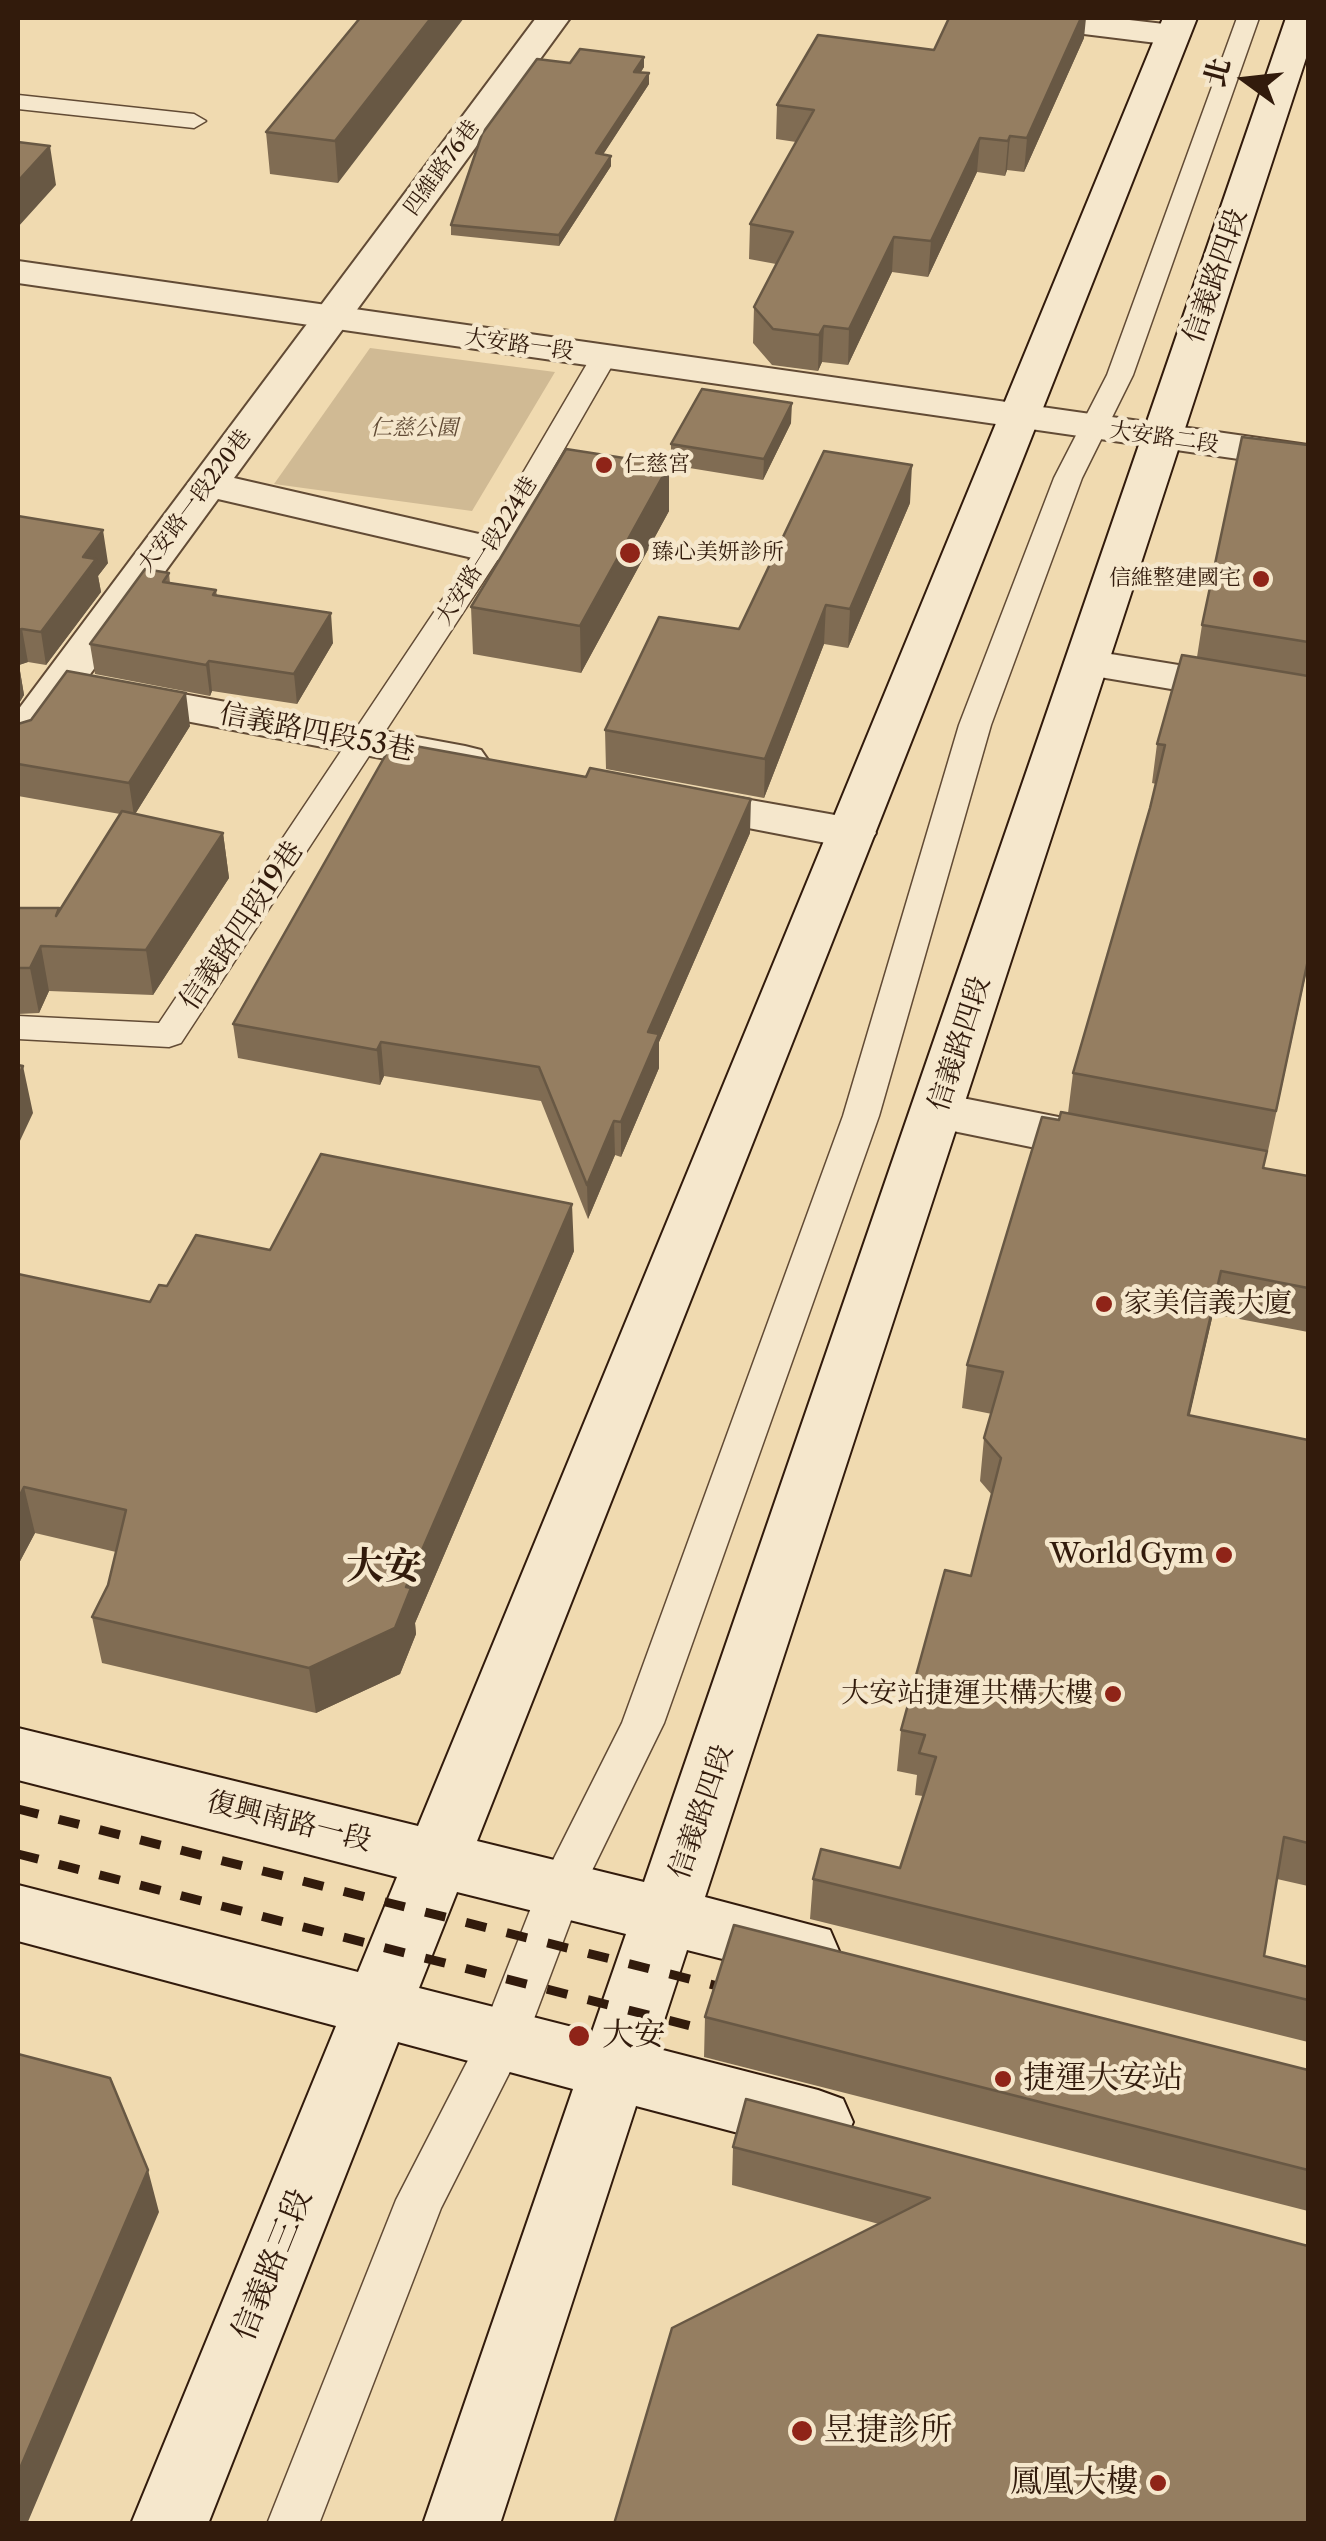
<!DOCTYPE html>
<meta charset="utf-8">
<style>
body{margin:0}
#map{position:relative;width:1326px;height:2541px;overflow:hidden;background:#f0dab0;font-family:"Libre Caslon Text","Noto Serif TC",serif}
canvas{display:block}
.frame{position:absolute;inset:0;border:20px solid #321b0c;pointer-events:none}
.north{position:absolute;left:1196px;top:30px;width:100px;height:100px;-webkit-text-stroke:8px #f5e7cc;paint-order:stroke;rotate:285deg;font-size:28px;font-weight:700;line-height:40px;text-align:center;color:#321b0c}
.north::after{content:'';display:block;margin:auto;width:35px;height:45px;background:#321b0c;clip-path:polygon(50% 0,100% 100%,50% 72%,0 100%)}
</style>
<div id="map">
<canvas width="1326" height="2541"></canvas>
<div class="frame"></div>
<div class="north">北</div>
</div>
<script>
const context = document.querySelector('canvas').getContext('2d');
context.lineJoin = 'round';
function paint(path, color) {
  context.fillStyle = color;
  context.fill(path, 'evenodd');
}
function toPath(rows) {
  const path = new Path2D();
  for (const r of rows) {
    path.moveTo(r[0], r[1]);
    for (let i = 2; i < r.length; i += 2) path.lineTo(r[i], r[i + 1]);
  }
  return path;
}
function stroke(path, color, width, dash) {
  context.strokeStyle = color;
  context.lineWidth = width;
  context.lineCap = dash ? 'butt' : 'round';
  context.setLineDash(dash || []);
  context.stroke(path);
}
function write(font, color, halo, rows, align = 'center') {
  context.font = font + ' "Libre Caslon Text","Noto Serif TC",serif';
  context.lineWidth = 9;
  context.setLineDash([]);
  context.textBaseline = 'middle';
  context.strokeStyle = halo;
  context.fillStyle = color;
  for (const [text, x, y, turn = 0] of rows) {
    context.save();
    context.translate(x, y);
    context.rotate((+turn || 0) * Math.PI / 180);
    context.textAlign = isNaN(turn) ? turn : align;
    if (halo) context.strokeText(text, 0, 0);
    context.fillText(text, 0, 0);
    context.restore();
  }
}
paint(toPath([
 [370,348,555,372,472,511,274,484]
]), '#d0ba94');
const service = toPath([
 [1237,18,1259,18,1133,375,1082,478,991,725,879,1116,664,1723,582,1891,526,2040,441,2208,319,2524,267,2524,396,2200,482,2033,538,1890,622,1723,843,1116,959,725,1054,478,1107,375,1237,18],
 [18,95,194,114,206,121,194,128,18,109,18,95],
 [604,349,617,357,521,524,181,1043,169,1047,18,1039,18,1016,159,1023,493,524,591,357,604,349]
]);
const minor = toPath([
 [536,18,570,18,234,478,505,540,511,549,505,558,490,562,218,499,34,751,18,755,18,710,536,18],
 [1019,18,1112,18,1173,25,1185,28,1190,35,1185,42,1173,45,1035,28,1023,25,1019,18],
 [1086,650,1308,686,1308,712,1070,672,1064,663,1070,654,1086,650],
 [112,681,465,746,481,750,488,760,481,770,465,774,96,704,90,694,96,684,112,681],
 [677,787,852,818,869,823,876,833,869,843,852,848,660,811,654,801,660,791,677,787],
 [937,1093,1109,1127,1128,1132,1135,1145,1128,1158,1109,1163,919,1124,911,1111,919,1098,937,1093]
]);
const tertiary = toPath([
 [18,261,1308,445,1308,469,18,283,18,261]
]);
const secondary = toPath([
 [1163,18,1197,18,477,1841,644,1882,1286,18,1308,18,1308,52,705,1897,830,1930,839,1951,830,1972,806,1980,687,1950,655,2048,818,2090,843,2099,853,2122,843,2145,818,2154,636,2106,500,2524,423,2524,573,2089,398,2042,208,2524,131,2524,336,2026,18,1941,18,1885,358,1972,397,1877,18,1780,18,1728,418,1826,1163,18],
 [457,1892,626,1934,592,2032,419,1988,457,1892]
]);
stroke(service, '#624b35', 3);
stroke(minor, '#624b35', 4);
stroke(tertiary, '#624b35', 4);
stroke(secondary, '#321b0c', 4);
paint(service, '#f5e7cc');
paint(minor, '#f5e7cc');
paint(tertiary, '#f5e7cc');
paint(secondary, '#f5e7cc');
stroke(toPath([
 [18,1809,741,1992],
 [18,1854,730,2036]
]), '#321b0c', 9, [21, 21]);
paint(toPath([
 [360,18,338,183,270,174,266,132],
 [1084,38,1024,172,1007,170,1005,176,977,172,928,277,892,272,848,365,822,362,818,371,772,365,753,343,754,307,776,264,749,259,750,224,796,142,776,139,777,105,934,50],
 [570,63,644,67,641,72,649,84,603,154,611,156,611,166,559,246,451,235,451,225],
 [791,423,763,480,671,465,671,444],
 [1308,445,1308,964,1268,1151,1160,1131,1263,1168,1308,1176,1308,1332,1213,1314,1189,1416,1308,1440,1308,1886,1277,1879,1264,1956,1308,1967,1308,2042,810,1919,813,1879,900,1868,923,1796,915,1795,917,1775,897,1771,901,1730,971,1576,992,1495,980,1481,984,1438,992,1414,962,1408,967,1365,1059,1120,1068,1113,1073,1073,1150,808,1156,784,1152,783,1157,744,1197,657,1202,625],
 [669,465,669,511,581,673,473,654,471,607],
 [910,503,848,648,824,644,764,798,606,769,605,730],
 [18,516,108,563,98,576,101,592,46,665,28,662,19,665,24,695,18,705],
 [169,573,170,583,216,590,217,596,333,643,297,704,212,691,210,696,95,674,90,644],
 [18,724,190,726,135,814,223,833,229,878,153,995,49,991,39,1013,18,1014,18,908,60,910,120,814,18,796],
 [750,833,659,1042,659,1068,621,1157,615,1155,588,1219,541,1101,384,1076,380,1085,238,1058,233,1024],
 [270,1250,574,1251,415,1623,416,1634,400,1674,316,1713,102,1663,92,1617,108,1585,116,1552,35,1533,18,1565,18,1274,150,1302,167,1286],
 [705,2017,1308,2070,1308,2211,704,2057],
 [733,2147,1308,2246,879,2224,732,2185]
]), '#806c53');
paint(toPath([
 [431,18,464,18,338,183,335,141],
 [1081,18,1086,18,1084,38,1024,172,1027,138],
 [644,57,644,67,634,82,634,72],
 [649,73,649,84,597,164,596,153],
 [1010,136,1007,170,1005,176,1008,141],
 [980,138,977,172,928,277,931,241],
 [50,146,56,185,18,227,18,181],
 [611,156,611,166,559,246,559,235],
 [894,237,892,272,848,365,849,329],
 [824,326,822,362,818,371,819,335],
 [792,403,791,423,763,480,764,459],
 [669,465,669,511,581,673,580,626],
 [912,465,910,503,848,648,850,609],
 [103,530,108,563,98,576,101,592,46,665,41,632,83,557],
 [826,605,824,644,764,798,765,759],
 [331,613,333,643,297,704,294,674],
 [22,629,28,662,19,665,24,695,18,705,18,630],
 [209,661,212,691,210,696,206,665],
 [186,693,190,726,134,816,129,783],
 [751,799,750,833,659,1042,659,1068,621,1157,621,1122,648,1032],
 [223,833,229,878,153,995,146,950],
 [41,946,49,991,39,1013,30,968],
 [381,1042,384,1076,380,1085,377,1050],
 [23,1066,33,1113,18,1145,18,1078],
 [614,1121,615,1155,588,1219,587,1185],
 [572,1204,574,1251,415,1623,416,1634,400,1674,316,1713,309,1668,406,1587],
 [1221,1271,1213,1314,1180,1458,1188,1415],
 [24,1487,35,1533,18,1565,18,1499],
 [148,2170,159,2212,27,2524,18,2524,18,2473]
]), '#685844');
const building = toPath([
 [360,18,431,18,335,141,266,132,360,18],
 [949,18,1081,18,1027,138,1010,136,1008,141,980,138,931,241,894,237,849,329,824,326,819,335,773,329,754,307,793,232,750,224,814,110,777,105,818,35,934,50,949,18],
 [580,49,644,57,634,72,649,73,596,153,611,156,559,235,451,225,482,134,537,59,570,63,580,49],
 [18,142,50,146,18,181,18,142],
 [702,389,792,403,764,459,671,444,702,389],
 [1242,437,1308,445,1308,642,1202,625,1242,437],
 [566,449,669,465,580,626,471,607,566,449],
 [824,451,912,465,850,609,826,605,765,759,605,730,659,617,739,629,824,451],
 [18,516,103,530,83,557,96,559,41,632,22,629,18,630,18,516],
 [145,569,169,573,163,582,216,590,213,595,331,613,294,674,209,661,206,665,90,644,145,569],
 [1182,655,1308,676,1308,960,1276,1111,1073,1073,1150,808,1165,745,1157,744,1182,655],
 [67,671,186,693,129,783,18,764,18,724,31,720,67,671],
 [393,742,586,777,590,768,751,799,648,1032,659,1034,621,1122,614,1121,587,1185,539,1067,381,1042,377,1050,233,1024,393,742],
 [122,811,223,833,146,950,41,946,30,968,18,968,18,908,59,908,56,916,122,811],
 [18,1065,23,1066,18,1078,18,1065],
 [1061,1112,1267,1151,1263,1168,1308,1176,1308,1288,1221,1271,1188,1415,1308,1440,1308,1843,1284,1837,1264,1956,1308,1967,1308,2000,813,1879,821,1849,900,1868,936,1757,919,1753,925,1735,901,1730,945,1570,971,1576,1001,1458,984,1438,1003,1372,967,1365,1042,1117,1059,1120,1061,1112],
 [321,1154,572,1204,406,1587,411,1588,395,1628,309,1668,92,1617,108,1585,126,1510,24,1487,18,1499,18,1274,150,1302,159,1285,167,1286,196,1235,270,1250,321,1154],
 [734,1925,1308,2070,1308,2170,705,2017,734,1925],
 [18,2054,110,2078,148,2170,18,2473,18,2054],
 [746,2099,1308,2246,1308,2524,614,2524,672,2328,930,2198,733,2147,746,2099]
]);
paint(building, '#957e61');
stroke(building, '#685844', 2.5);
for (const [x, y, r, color] of [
 [604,465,10,"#8f2418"],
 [630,553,12,"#8f2418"],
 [1261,579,10,"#8f2418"],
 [1104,1304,10,"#8f2418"],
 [1224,1555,10,"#8f2418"],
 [1113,1694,10,"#8f2418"],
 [579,2036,12,"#8f2418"],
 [1003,2079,10,"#8f2418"],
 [802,2431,12,"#8f2418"],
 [1158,2483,10,"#8f2418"]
]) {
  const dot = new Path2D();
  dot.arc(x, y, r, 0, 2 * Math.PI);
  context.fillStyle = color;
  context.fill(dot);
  stroke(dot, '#f5e7cc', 4);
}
write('22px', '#321b0c', '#f5e7cc', [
 ["四維路76巷",442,168,-54],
 ["大安路一段",519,345,8],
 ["大安路二段",1164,438,8],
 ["大安路一段220巷",195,501,-53],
 ["大安路一段224巷",487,551,-58]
]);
write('italic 22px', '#614b35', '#f5e7cc', [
 ["仁慈公園",414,429]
]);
write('22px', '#321b0c', '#f5e7cc', [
 ["仁慈宮",624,465],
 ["臻心美妍診所",652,553],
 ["信維整建國宅",1241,579,"right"]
], 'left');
write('28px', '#321b0c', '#f5e7cc', [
 ["信義路四段",1216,276,-71],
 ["信義路四段53巷",317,733,11],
 ["信義路四段19巷",242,926,-56],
 ["信義路四段",960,1044,-72],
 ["信義路四段",702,1812,-71],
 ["復興南路一段",289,1822,14]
]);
write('28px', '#321b0c', '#f5e7cc', [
 ["家美信義大廈",1124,1304,"left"],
 ["World Gym",1204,1555],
 ["大安站捷運共構大樓",1093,1694]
], 'right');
write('32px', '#321b0c', '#f5e7cc', [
 ["大安",602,2036],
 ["捷運大安站",1023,2079],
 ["昱捷診所",824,2431],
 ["鳳凰大樓",1138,2483,"right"]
], 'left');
write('32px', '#321b0c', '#f5e7cc', [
 ["信義路三段",273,2265,-68]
]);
write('bold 38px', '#321b0c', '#f5e7cc', [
 ["大安",384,1568]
]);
</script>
